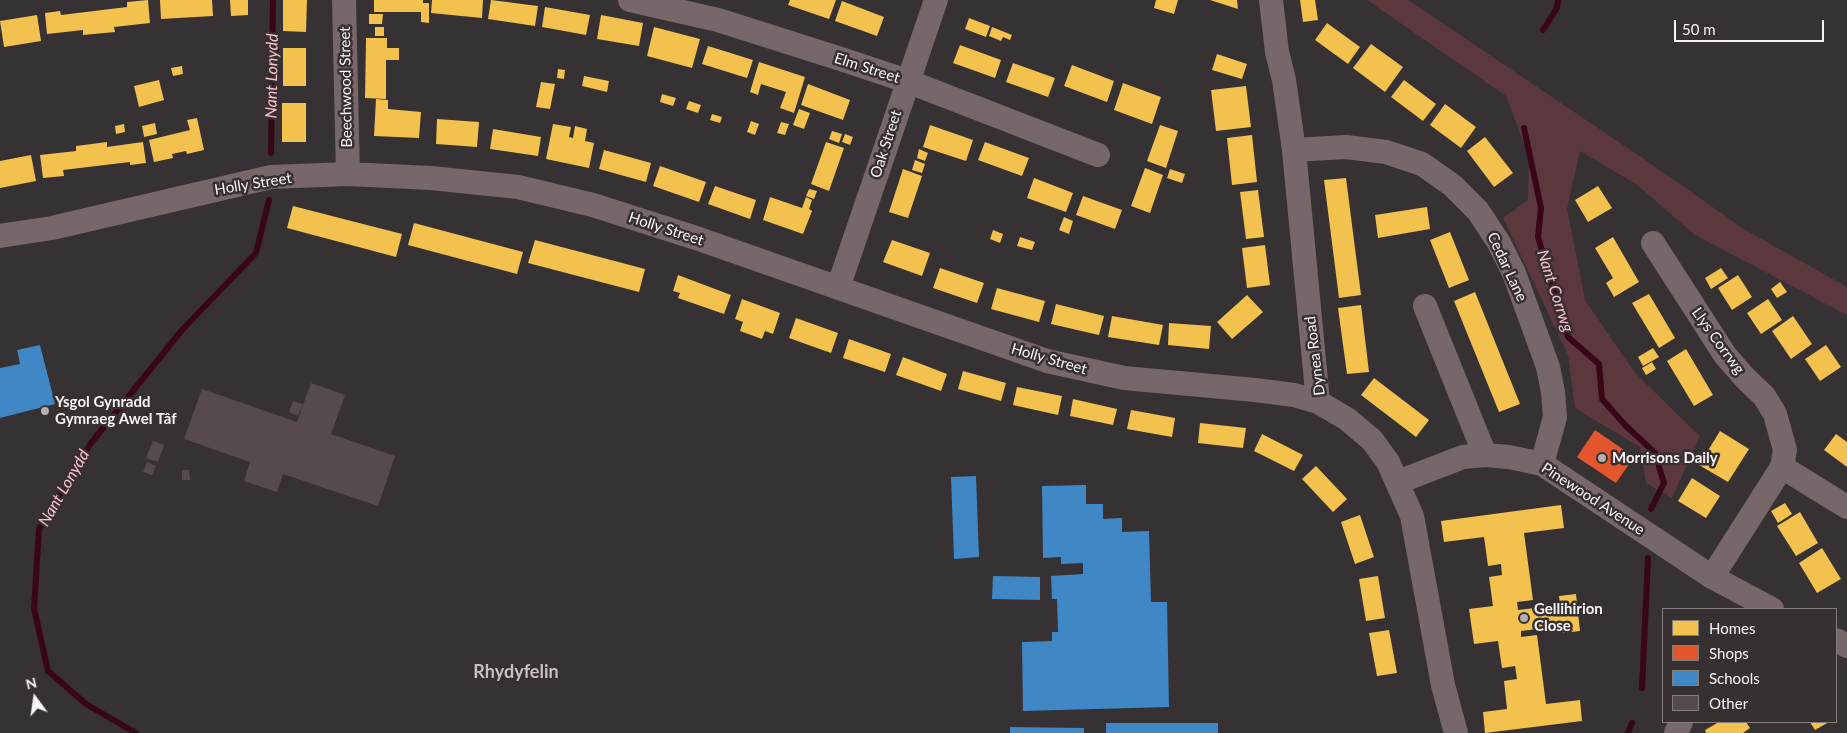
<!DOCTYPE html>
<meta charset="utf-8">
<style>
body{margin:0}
#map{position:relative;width:1847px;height:733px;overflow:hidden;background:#363132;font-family:Lato,sans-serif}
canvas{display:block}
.legend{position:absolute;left:1662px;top:608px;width:175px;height:115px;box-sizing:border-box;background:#373031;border:1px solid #847e7f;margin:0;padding:6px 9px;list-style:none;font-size:15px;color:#f8f4f4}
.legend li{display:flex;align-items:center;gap:10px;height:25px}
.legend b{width:25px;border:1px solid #847e7f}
.north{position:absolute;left:10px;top:673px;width:50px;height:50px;-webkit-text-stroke:4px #373031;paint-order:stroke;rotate:346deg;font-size:14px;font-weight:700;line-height:20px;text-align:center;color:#f8f4f4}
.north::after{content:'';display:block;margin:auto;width:18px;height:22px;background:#f8f4f4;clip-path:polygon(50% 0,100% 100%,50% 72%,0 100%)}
.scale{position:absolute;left:1674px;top:20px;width:150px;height:22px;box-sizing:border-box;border:2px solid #f8f4f4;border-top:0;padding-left:6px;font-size:15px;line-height:18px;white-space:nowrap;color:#f8f4f4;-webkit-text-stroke:4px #373031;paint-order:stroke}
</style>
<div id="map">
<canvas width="1847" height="733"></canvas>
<ul class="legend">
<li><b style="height:14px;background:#f2c14e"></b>Homes</li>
<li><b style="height:14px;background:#e4572e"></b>Shops</li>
<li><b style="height:14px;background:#3f88c5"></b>Schools</li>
<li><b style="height:14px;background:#574a4d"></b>Other</li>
</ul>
<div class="north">N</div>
<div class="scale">50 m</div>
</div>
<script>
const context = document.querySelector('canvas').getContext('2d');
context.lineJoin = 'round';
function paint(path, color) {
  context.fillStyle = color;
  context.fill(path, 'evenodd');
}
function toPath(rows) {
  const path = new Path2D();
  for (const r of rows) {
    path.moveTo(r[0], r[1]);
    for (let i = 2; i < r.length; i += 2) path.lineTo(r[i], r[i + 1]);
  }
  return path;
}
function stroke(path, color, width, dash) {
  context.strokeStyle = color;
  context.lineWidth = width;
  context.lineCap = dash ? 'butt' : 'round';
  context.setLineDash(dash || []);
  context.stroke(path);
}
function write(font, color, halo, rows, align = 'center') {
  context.font = font + ' Lato,sans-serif';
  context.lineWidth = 5;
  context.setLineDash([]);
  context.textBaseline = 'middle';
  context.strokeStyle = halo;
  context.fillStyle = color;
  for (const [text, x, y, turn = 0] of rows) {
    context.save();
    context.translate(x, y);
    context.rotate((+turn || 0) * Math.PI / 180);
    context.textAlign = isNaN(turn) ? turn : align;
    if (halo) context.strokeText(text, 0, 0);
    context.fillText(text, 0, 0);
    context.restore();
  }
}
paint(toPath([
 [1367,0,1408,0,1647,161,1744,229,1847,287,1847,315,1695,235,1637,185,1580,151,1567,209,1585,300,1635,373,1700,436,1672,498,1646,483,1640,447,1575,408,1568,355,1503,218,1528,200,1529,157,1506,96]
]), '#5b373e');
paint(toPath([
 [148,0,150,23,114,27,115,32,83,35,83,30,47,34,45,13,60,11,61,15,127,7,127,2],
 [160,0,212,0,213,16,161,19],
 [230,0,248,0,248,15,231,16],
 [283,0,307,0,306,32,283,31],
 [374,0,423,0,423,3,429,3,429,23,421,22,421,12,374,12],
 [432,0,483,0,482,18,431,13],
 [491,0,538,6,535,26,488,19],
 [790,0,836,0,829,19,788,5],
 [1156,0,1178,0,1174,14,1154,8],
 [1210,0,1237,0,1238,9],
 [1300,0,1315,0,1318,20,1303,22],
 [842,1,884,17,877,36,835,21],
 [545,7,590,15,586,35,542,27],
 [369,14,383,14,382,24,369,24],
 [37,15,41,41,4,47,0,21],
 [601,15,643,23,639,46,597,39],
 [969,18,990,26,986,37,965,29],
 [1327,23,1360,47,1348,64,1315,40],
 [375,27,384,27,384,36,375,36],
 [654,27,700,39,692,68,647,56],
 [992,27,1012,35,1010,40,1003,37,1001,41,989,36],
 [366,38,387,38,387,48,399,48,399,60,386,60,386,99,365,98],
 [1371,44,1403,67,1385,92,1353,68],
 [960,45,1001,60,995,78,953,63],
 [708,46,753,60,747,78,702,64],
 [283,48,306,48,306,86,283,86],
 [1217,54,1247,64,1242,79,1212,70],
 [759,62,805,77,794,113,780,108,786,92,761,84,758,95,750,92],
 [1013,63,1055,78,1048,97,1006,82],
 [1072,65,1114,81,1107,102,1064,86],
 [182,66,183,74,173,76,171,68],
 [558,69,565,70,564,79,557,78],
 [584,76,609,81,607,92,582,86],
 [159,80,164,100,139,107,134,86],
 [1404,80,1436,104,1423,121,1391,97],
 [541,82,555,84,550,109,536,107],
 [1123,83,1161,97,1152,124,1114,110],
 [808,84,850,100,843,120,801,105],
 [1246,86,1251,127,1216,131,1211,90],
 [662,94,676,98,673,106,660,102],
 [376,99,388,100,388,109,421,112,419,138,374,136],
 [689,101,701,105,698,113,686,109],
 [282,103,306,103,306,142,282,142],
 [1445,104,1476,127,1461,148,1430,125],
 [799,109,810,113,804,129,793,125],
 [712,114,722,117,720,123,710,120],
 [197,118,204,150,187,154,186,151,172,154,173,158,154,162,149,140,190,130,187,120],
 [437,119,479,122,477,147,436,144],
 [751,121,759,124,755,135,747,132],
 [781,122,789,124,785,135,777,133],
 [155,123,157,134,144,137,142,126],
 [124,124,125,132,116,134,115,126],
 [553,124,571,127,569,137,573,138,575,126,587,129,585,141,594,143,589,168,546,159],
 [930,125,973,140,966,161,923,147],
 [1160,125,1178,131,1166,168,1147,161],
 [493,129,541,137,538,156,490,149],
 [832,131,842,134,839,143,829,139],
 [845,134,853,137,850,145,842,142],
 [1252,135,1257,182,1232,185,1227,138],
 [1485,137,1513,173,1494,187,1467,151],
 [107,142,107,147,143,142,146,163,130,165,130,162,63,170,64,176,43,178,40,155,76,151,76,146],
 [826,142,844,148,829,191,811,184],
 [985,142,1029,158,1022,176,978,160],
 [919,149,928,153,925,161,917,158],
 [604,150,651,163,646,182,599,169],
 [31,155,36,181,0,188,0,161],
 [915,160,925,164,922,173,912,170],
 [660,166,706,182,699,202,653,186],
 [1145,168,1163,175,1150,213,1131,206],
 [903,169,922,176,908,218,889,212],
 [1170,169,1185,174,1182,183,1167,178],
 [1034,178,1073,193,1066,212,1027,198],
 [1346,178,1361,295,1339,298,1324,180],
 [715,186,756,200,750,219,708,204],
 [1598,186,1612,208,1588,222,1575,200],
 [809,189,817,191,814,199,806,196],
 [1258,190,1264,237,1246,239,1240,192],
 [1083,196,1122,210,1115,229,1076,215],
 [770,197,802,208,806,197,812,200,809,209,812,211,803,234,763,220],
 [293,206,402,234,396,257,287,228],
 [1427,207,1430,229,1378,238,1375,215],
 [1064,217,1073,221,1069,234,1059,230],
 [414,223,523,252,517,274,408,245],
 [993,230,1003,234,1000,243,990,239],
 [1450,232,1469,280,1449,288,1430,240],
 [1020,237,1035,242,1032,250,1017,246],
 [1613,237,1639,282,1614,297,1606,283,1613,278,1595,248],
 [535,240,645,269,639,292,528,263],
 [892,240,930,253,922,276,883,262],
 [1265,245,1270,285,1247,288,1242,248],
 [940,268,984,283,977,303,933,288],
 [1721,268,1728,278,1711,289,1705,278],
 [678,275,731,295,724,314,678,298,680,293,673,291],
 [1738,275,1752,297,1732,310,1718,288],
 [1780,282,1787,292,1777,298,1771,289],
 [997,288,1045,301,1039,322,991,309],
 [1475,292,1520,404,1499,412,1454,301],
 [1649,294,1675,338,1659,348,1632,303],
 [1247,295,1263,312,1232,339,1217,322],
 [742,299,780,313,773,334,765,331,762,339,740,331,743,322,735,319],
 [1768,299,1782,320,1761,334,1747,313],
 [1056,304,1104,316,1099,335,1051,324],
 [1361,305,1369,372,1347,374,1338,308],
 [1112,316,1163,325,1159,345,1108,337],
 [1793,316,1812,344,1791,359,1772,331],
 [796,318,838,333,831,353,789,338],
 [1169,323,1211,326,1209,349,1168,345],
 [849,339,891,354,885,372,843,358],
 [1826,345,1841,367,1820,381,1805,359],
 [1653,348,1659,357,1643,366,1638,357],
 [1686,349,1713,395,1694,406,1667,361],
 [903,357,947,374,941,391,896,375],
 [1652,362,1656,369,1646,375,1642,368],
 [963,371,1006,383,1001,401,958,389],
 [1374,378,1429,420,1416,437,1361,395],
 [1017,387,1062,396,1058,415,1013,405],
 [1073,399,1117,409,1113,425,1070,416],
 [1131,410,1175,418,1172,437,1127,429],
 [1200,423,1246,428,1243,448,1198,443],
 [1720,431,1749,449,1728,482,1699,465],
 [1262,434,1303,455,1294,471,1254,451],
 [1836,434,1847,442,1847,467,1824,450],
 [1316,466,1347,499,1333,512,1302,479],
 [1692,478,1720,496,1706,518,1678,501],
 [1785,503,1792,514,1778,523,1771,511],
 [1561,505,1564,528,1524,533,1533,600,1517,602,1518,610,1560,605,1559,596,1576,594,1580,631,1563,633,1562,626,1521,631,1521,637,1537,635,1546,704,1580,700,1582,721,1485,733,1483,712,1507,709,1504,681,1517,679,1515,666,1502,668,1498,641,1474,644,1469,609,1493,606,1489,577,1502,575,1501,564,1488,566,1484,537,1444,542,1441,521],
 [1800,512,1818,543,1796,556,1777,526],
 [1360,515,1374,557,1355,564,1341,522],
 [1822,548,1841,579,1817,593,1799,563],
 [1378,576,1385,618,1366,621,1359,579],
 [1389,630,1397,673,1377,676,1369,633],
 [1719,722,1746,722,1750,728,1743,733,1706,733,1705,730],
 [1810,722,1829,722,1815,730]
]), '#f2c14e');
paint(toPath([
 [1595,430,1634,457,1616,483,1577,457]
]), '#e4572e');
paint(toPath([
 [40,345,55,404,0,418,0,368,20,364,17,350],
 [976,476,979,557,954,559,951,477],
 [1086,485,1086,504,1103,504,1103,519,1122,518,1122,532,1149,531,1151,602,1167,602,1169,707,1023,711,1022,642,1052,641,1052,632,1058,632,1057,599,1052,599,1051,576,1083,574,1083,563,1061,564,1061,557,1043,558,1042,486],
 [993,576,1040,577,1040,600,992,599],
 [1106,723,1218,723,1218,733,1106,733],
 [1010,727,1084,728,1084,733,1010,733]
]), '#3f88c5');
stroke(toPath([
 [1543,30,1557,8,1558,0],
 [1524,128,1541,208,1538,237,1568,337,1599,364,1602,399,1625,425,1655,453,1664,483,1651,509],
 [271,153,273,0],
 [1642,688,1648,558],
 [136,733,86,704,48,671,34,608,39,529,91,443,182,330,256,253,269,200],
 [1628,733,1632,723]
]), '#390617', 6);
paint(toPath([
 [311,383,345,395,331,434,395,456,378,506,283,474,277,492,244,481,250,462,184,439,202,389,297,422],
 [293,401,303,404,298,416,289,412],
 [153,441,164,445,158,462,146,458],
 [147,462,156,466,152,475,143,472],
 [182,470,189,470,190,480,182,480]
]), '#574a4d');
stroke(toPath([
 [344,0,348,174],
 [630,0,718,20,844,60,907,81,1098,155],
 [1271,0,1277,52,1284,80,1294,150,1318,402],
 [1294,150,1346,147,1386,152,1422,164,1452,185,1478,211,1499,243,1514,273,1548,367,1553,392,1555,417,1542,464],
 [0,236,52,228,271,177,348,174,431,178,518,187,593,205,699,239,1047,361,1124,378,1255,390,1294,395,1318,402,1347,419,1372,440,1388,462,1412,516,1443,685,1456,733],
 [1653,243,1725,355,1745,378,1764,396,1775,414,1785,450,1782,467,1712,577],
 [838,288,936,0],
 [1425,306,1485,455],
 [1782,467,1847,507],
 [1398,482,1463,457,1485,455,1509,457,1542,464,1712,577,1772,609],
 [1836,640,1847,646],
 [1676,733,1681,722]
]), '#776769', 24);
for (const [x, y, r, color] of [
 [45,411,5,"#b4b0b0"],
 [1602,458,5,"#b4b0b0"],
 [1524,618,5,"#b4b0b0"]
]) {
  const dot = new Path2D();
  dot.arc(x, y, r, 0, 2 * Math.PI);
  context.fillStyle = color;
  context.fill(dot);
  stroke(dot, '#373031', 2);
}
write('15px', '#f8f4f4', '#373031', [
 ["Elm Street",867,68,18],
 ["Beechwood Street",346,87,-91],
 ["Oak Street",886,144,-72],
 ["Holly Street",253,184,-9],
 ["Holly Street",666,229,18],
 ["Cedar Lane",1507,267,65],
 ["Llys Corrwg",1718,341,54],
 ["Dynea Road",1315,356,-97],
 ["Holly Street",1049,359,16],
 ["Pinewood Avenue",1593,499,33]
]);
write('bold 15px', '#f8f4f4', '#373031', [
 ["Ysgol Gynradd",55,402],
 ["Gymraeg Awel Tâf",55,419],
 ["Morrisons Daily",1612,458],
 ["Gellihirion",1534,609],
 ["Close",1534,626]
], 'left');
write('italic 16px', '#fdc1cb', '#373031', [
 ["Nant Lonydd",272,76,-89],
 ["Nant Corrwg",1555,291,72],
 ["Nant Lonydd",64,488,-60]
]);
write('bold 18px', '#c8bfc0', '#373031', [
 ["Rhydyfelin",516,672]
]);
</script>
